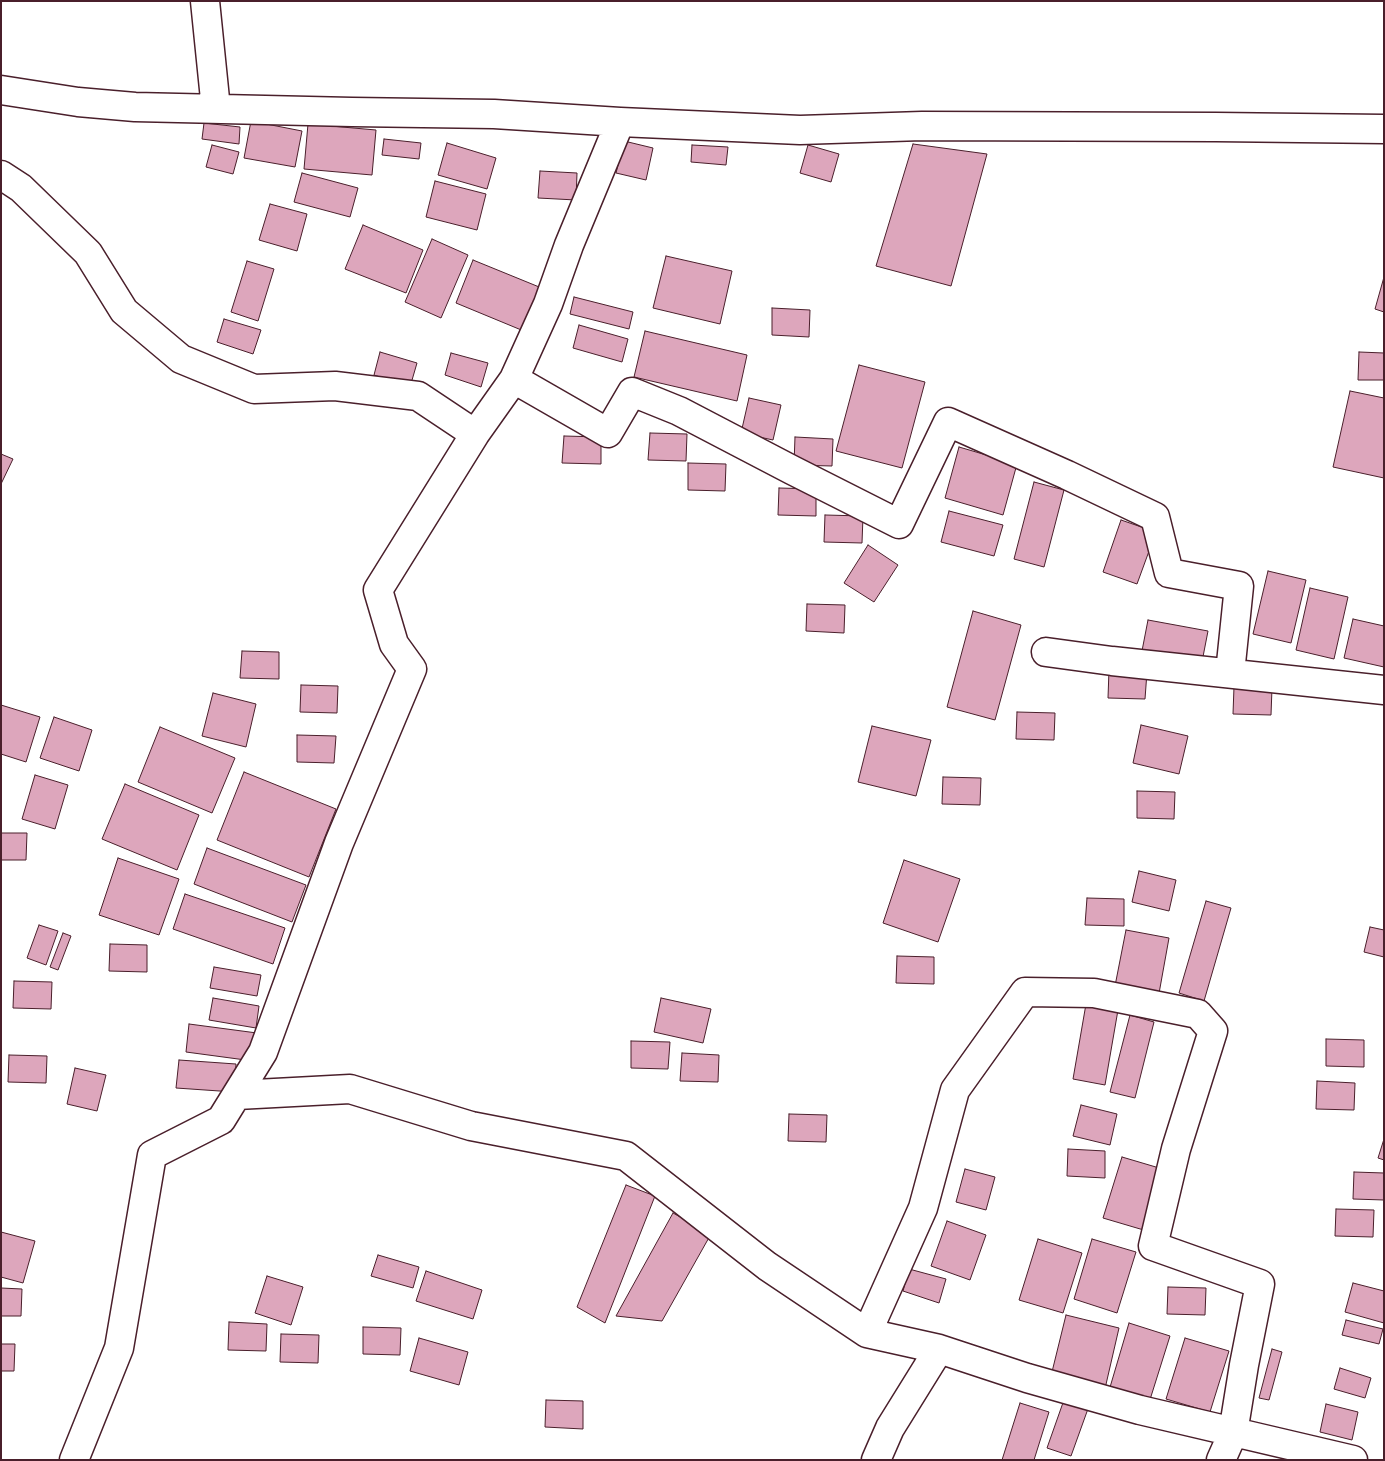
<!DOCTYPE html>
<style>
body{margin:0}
#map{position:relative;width:1385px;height:1461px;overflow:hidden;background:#fff;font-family:Mynerve,sans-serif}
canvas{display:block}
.frame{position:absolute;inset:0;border:2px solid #4a1f2b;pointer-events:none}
</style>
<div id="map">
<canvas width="1385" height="1461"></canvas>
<div class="frame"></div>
</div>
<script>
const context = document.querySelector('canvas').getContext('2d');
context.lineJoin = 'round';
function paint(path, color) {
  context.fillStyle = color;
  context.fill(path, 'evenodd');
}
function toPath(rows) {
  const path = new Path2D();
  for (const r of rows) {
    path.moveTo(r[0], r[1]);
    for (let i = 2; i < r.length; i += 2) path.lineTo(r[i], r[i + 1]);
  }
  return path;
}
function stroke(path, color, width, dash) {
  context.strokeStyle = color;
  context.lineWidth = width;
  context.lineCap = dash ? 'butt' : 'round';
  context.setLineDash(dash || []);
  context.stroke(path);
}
const building = toPath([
 [251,121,302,131,295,167,244,158,251,121],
 [204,123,240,127,239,144,202,139,204,123],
 [308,124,376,130,372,175,304,169,308,124],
 [384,139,421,143,419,159,382,155,384,139],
 [624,141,653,148,646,180,616,173,624,141],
 [447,143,496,158,487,189,438,175,447,143],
 [913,144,987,154,951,286,876,266,913,144],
 [212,145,239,152,233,174,206,167,212,145],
 [692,145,728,147,726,165,691,162,692,145],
 [808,145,839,154,831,182,800,173,808,145],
 [540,171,577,173,576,200,538,198,540,171],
 [302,173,358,188,350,217,294,202,302,173],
 [435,181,486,194,477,230,426,217,435,181],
 [270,204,307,214,297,251,259,240,270,204],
 [363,225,423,250,406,293,345,269,363,225],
 [432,239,468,255,441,318,405,302,432,239],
 [666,256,732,271,720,324,653,308,666,256],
 [473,260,549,291,531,334,456,303,473,260],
 [247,261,274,269,258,321,231,312,247,261],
 [1384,277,1384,312,1375,309,1384,277],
 [574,297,633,312,629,329,570,314,574,297],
 [772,308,810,310,809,337,772,335,772,308],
 [224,319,261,330,253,354,217,342,224,319],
 [579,325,628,339,622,362,573,348,579,325],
 [645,331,747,355,737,401,634,377,645,331],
 [380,352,417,363,410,387,374,375,380,352],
 [1359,352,1384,353,1384,380,1358,380,1359,352],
 [451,353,488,363,481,387,445,375,451,353],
 [859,365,925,382,902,468,836,451,859,365],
 [1350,391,1384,398,1384,478,1333,467,1350,391],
 [749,398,781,405,773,440,741,433,749,398],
 [650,433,687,434,686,461,648,460,650,433],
 [564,436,601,437,601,464,562,463,564,436],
 [795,437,833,439,832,466,794,465,795,437],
 [959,447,1017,464,1003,515,945,498,959,447],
 [1,454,13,459,1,484,1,454],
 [688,463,726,464,725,491,688,490,688,463],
 [1034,482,1064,490,1044,567,1014,559,1034,482],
 [779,488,816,489,816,516,778,515,779,488],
 [949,511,1003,525,994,556,941,542,949,511],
 [825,515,863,516,862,543,824,542,825,515],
 [1121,520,1156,532,1137,584,1103,572,1121,520],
 [868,545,898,565,874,602,844,583,868,545],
 [1268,571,1306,580,1291,643,1253,634,1268,571],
 [1310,588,1348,597,1334,659,1296,650,1310,588],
 [807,604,845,605,844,633,806,631,807,604],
 [973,611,1021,625,995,720,947,707,973,611],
 [1353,619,1384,626,1384,667,1344,658,1353,619],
 [1148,620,1208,631,1201,667,1141,656,1148,620],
 [242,651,279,652,279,679,240,678,242,651],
 [1109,670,1147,672,1145,699,1108,698,1109,670],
 [301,685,338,686,337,713,300,712,301,685],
 [1234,687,1272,688,1271,715,1233,714,1234,687],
 [213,693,256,704,246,747,202,736,213,693],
 [1,705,40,717,26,762,1,754,1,705],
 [1017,712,1055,713,1054,740,1016,739,1017,712],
 [54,717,92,730,79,771,40,758,54,717],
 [1141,725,1188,736,1179,774,1133,763,1141,725],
 [872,726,931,740,916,796,858,782,872,726],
 [160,727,235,758,212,813,138,782,160,727],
 [297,735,336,736,334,763,297,762,297,735],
 [244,772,336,809,309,877,217,840,244,772],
 [35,775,68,785,55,829,22,819,35,775],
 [943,777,981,778,980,805,942,804,943,777],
 [125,784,199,815,177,870,102,839,125,784],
 [1137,791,1175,792,1174,819,1137,818,1137,791],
 [1,833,27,833,26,860,1,860,1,833],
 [207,848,306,885,292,922,194,884,207,848],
 [118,858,179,879,159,935,99,915,118,858],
 [904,860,960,879,938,942,883,923,904,860],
 [1139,871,1176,880,1169,911,1132,902,1139,871],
 [185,894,285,928,273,964,173,929,185,894],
 [1087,898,1124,899,1124,926,1085,925,1087,898],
 [1206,901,1231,908,1204,1001,1179,993,1206,901],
 [39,925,58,931,46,965,27,958,39,925],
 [1370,927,1384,930,1384,957,1364,952,1370,927],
 [1126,930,1169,938,1158,999,1114,991,1126,930],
 [63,933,71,936,58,970,50,967,63,933],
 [110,944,147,945,147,972,109,971,110,944],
 [897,956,934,957,934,984,896,983,897,956],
 [214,967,261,975,257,996,210,988,214,967],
 [14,981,52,982,51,1009,13,1008,14,981],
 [213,998,259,1006,256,1028,209,1020,213,998],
 [661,998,711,1009,703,1043,654,1032,661,998],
 [1086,1004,1118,1010,1105,1085,1073,1079,1086,1004],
 [1130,1015,1154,1022,1135,1098,1110,1092,1130,1015],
 [189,1024,257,1033,253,1061,186,1052,189,1024],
 [1326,1039,1364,1040,1364,1067,1326,1066,1326,1039],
 [631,1041,670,1042,668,1069,631,1068,631,1041],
 [682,1053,719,1055,718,1082,680,1081,682,1053],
 [9,1055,47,1056,46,1083,8,1082,9,1055],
 [179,1060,236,1064,234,1092,176,1088,179,1060],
 [75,1068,106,1075,97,1111,67,1104,75,1068],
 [1317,1081,1355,1083,1354,1110,1316,1109,1317,1081],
 [1081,1105,1117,1114,1110,1145,1073,1136,1081,1105],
 [789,1114,827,1115,826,1142,788,1141,789,1114],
 [1384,1139,1384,1160,1378,1158,1384,1139],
 [1068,1149,1105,1151,1105,1178,1067,1176,1068,1149],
 [1122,1157,1166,1170,1147,1231,1103,1218,1122,1157],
 [965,1169,995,1177,986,1210,956,1202,965,1169],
 [1354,1172,1384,1173,1384,1200,1353,1199,1354,1172],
 [626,1185,655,1196,605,1323,577,1307,626,1185],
 [1336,1209,1374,1210,1373,1237,1335,1236,1336,1209],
 [673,1213,711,1234,662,1321,616,1316,673,1213],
 [947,1221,986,1235,970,1280,931,1266,947,1221],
 [1,1232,35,1241,23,1283,1,1277,1,1232],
 [1038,1239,1082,1253,1063,1313,1019,1300,1038,1239],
 [1092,1239,1136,1252,1117,1313,1074,1299,1092,1239],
 [378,1255,419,1267,413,1288,371,1276,378,1255],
 [909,1269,946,1279,939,1303,903,1291,909,1269],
 [426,1271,482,1290,473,1319,416,1301,426,1271],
 [267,1276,303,1287,291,1325,255,1313,267,1276],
 [1353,1283,1384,1291,1384,1323,1345,1312,1353,1283],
 [1168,1287,1206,1288,1205,1315,1167,1314,1168,1287],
 [1,1288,22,1289,21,1316,1,1316,1,1288],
 [1066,1315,1119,1328,1104,1393,1050,1380,1066,1315],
 [1346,1320,1383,1329,1379,1344,1342,1335,1346,1320],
 [229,1322,267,1324,266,1351,228,1350,229,1322],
 [1129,1323,1170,1336,1148,1406,1108,1394,1129,1323],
 [363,1327,401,1328,400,1355,363,1354,363,1327],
 [281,1334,319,1335,318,1363,280,1362,281,1334],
 [419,1338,468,1352,459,1385,410,1371,419,1338],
 [1185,1338,1229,1351,1210,1412,1166,1399,1185,1338],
 [1,1344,15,1344,14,1371,1,1371,1,1344],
 [1272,1349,1282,1352,1269,1400,1259,1398,1272,1349],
 [1340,1368,1371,1378,1365,1398,1334,1389,1340,1368],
 [1065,1397,1089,1406,1071,1456,1047,1448,1065,1397],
 [546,1400,583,1401,583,1429,545,1427,546,1400],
 [1020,1403,1049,1412,1034,1460,1002,1460,1020,1403],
 [1326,1404,1358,1412,1352,1440,1320,1432,1326,1404]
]);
paint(building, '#dda6bc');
stroke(building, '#4a1f2b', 1);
const minor = toPath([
 [205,1,216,109],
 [1,90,78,102,135,107,352,112,494,114,620,122,800,130,922,126,1216,127,1384,129],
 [1,175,21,188,88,253,124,311,181,359,254,389,335,386,418,396,475,434],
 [514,379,608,433,632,392,679,411,792,470,899,524,948,422,1067,475,1155,517,1169,573,1239,586,1230,673],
 [1046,652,1112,661,1384,690],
 [237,1095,350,1089,471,1126,626,1156,767,1266,867,1333,939,1349,1027,1378,1140,1410,1353,1460],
 [867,1333,923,1208,955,1090,1025,992,1094,993,1198,1014,1213,1031,1176,1149,1153,1246,1260,1284,1244,1365,1233,1433,1221,1460],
 [74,1460,119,1348,152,1155,221,1120,263,1052,339,843,412,669,394,644,378,590,475,434,514,379,548,304,569,245,620,122],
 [876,1460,890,1428,939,1349]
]);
stroke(minor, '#4a1f2b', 31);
stroke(minor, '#fff', 28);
</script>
